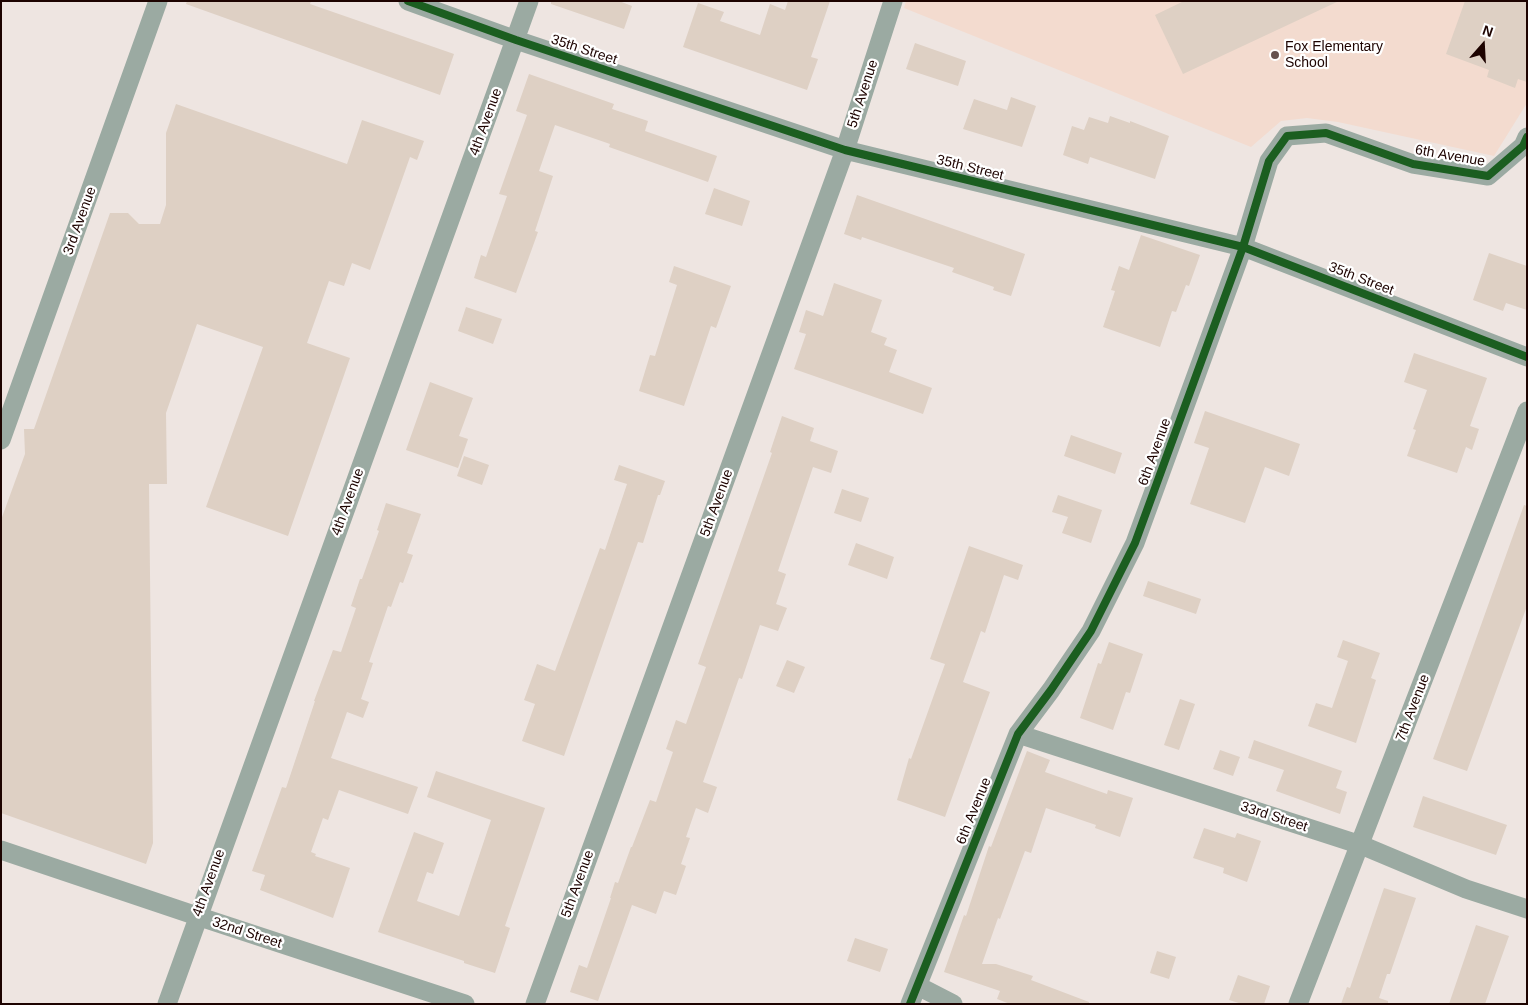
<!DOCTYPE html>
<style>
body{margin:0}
#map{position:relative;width:1528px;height:1005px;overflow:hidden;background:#eee5e1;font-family:Helvetica,sans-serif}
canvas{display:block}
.frame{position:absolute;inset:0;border:2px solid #1d0300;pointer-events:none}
.north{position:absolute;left:1458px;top:20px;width:50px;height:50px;-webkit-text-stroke:4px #fff;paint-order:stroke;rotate:19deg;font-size:14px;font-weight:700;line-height:20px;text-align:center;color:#1d0300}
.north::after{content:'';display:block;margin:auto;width:18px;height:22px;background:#1d0300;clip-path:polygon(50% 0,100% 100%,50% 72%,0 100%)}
</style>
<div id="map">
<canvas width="1528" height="1005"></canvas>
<div class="frame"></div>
<div class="north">N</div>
</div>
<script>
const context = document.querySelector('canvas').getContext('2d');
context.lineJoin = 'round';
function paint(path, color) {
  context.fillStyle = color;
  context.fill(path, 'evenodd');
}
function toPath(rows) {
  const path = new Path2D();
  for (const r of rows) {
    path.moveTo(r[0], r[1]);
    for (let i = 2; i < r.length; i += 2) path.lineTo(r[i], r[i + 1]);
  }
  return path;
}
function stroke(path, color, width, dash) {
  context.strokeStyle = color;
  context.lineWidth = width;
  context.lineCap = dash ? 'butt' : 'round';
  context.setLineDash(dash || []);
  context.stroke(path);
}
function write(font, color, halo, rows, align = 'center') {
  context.font = font + ' Helvetica,sans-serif';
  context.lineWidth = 4.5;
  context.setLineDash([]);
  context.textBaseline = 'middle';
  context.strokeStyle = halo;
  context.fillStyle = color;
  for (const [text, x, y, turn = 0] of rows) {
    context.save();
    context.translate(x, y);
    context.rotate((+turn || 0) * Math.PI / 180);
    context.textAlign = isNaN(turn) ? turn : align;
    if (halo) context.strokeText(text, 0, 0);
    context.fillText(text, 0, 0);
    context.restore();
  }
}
paint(toPath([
 [906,1,1527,1,1527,103,1494,156,1338,122,1307,118,1281,121,1251,147,904,8]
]), '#f3dbcf');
paint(toPath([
 [187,1,311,1,310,4,454,54,440,95,186,4],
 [551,1,619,1,632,6,624,29,551,4],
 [788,1,830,1,811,57,818,59,807,90,683,47,698,3,724,12,720,21,760,35,770,4,785,10],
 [1184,1,1339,1,1183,74,1155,15],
 [1465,1,1527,1,1527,82,1518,79,1515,88,1487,77,1489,70,1446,54],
 [915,43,966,61,958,86,906,69],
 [529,74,614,104,612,109,648,121,645,131,717,156,708,182,609,147,610,144,555,125,539,171,553,176,535,231,538,232,516,293,474,278,481,255,486,257,507,196,499,194,527,115,516,111],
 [1011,97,1036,106,1022,147,963,129,974,99,1007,110],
 [176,104,347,164,362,120,424,141,417,160,410,157,370,270,352,263,344,286,329,281,307,343,350,358,288,536,206,507,263,347,197,324,166,413,167,484,149,484,153,843,146,864,1,813,1,520,25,454,24,429,34,429,110,213,128,213,139,224,160,224,166,205,166,133],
 [1110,116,1130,123,1130,121,1169,136,1155,179,1090,157,1088,164,1063,155,1072,126,1084,130,1089,117,1108,123],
 [714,188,750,201,742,226,705,214],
 [857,195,1025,254,1011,296,993,290,994,287,952,272,954,268,862,237,861,240,844,234],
 [1141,235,1200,255,1189,286,1186,285,1176,312,1172,311,1160,347,1103,327,1115,291,1111,290,1119,266,1129,270],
 [1489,253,1527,266,1527,310,1506,303,1503,311,1473,300],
 [674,266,731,286,716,328,711,326,684,406,639,391,650,355,655,356,677,285,669,282],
 [834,283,882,300,871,332,887,338,884,345,897,350,889,372,932,388,923,414,794,369,806,334,799,332,806,310,823,316],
 [466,307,502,319,493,344,458,331],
 [1414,353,1487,378,1470,426,1479,429,1472,450,1466,447,1457,473,1407,456,1416,430,1413,429,1427,390,1404,382],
 [430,382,473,398,459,436,468,439,458,468,406,450],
 [1205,411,1300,444,1289,476,1265,467,1245,523,1190,504,1209,448,1194,443],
 [782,416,814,428,810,441,838,451,831,473,813,467,778,571,786,574,776,604,787,608,778,631,760,625,742,679,739,678,703,782,717,787,708,813,696,808,686,837,690,838,681,864,686,866,676,895,664,891,656,914,632,905,598,1001,570,992,579,965,587,968,611,898,610,898,615,882,618,883,631,847,632,847,650,800,656,802,673,752,666,749,676,720,686,724,706,667,698,664,772,453,770,452],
 [1071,435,1122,453,1115,474,1064,456],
 [464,456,489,465,482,485,457,476],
 [619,465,665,481,660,495,658,495,643,543,638,542,564,756,522,741,535,704,524,700,537,664,555,671,600,548,605,550,627,484,614,480],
 [842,489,869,498,861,522,834,513],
 [1058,495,1102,510,1091,543,1062,533,1068,517,1052,512],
 [386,503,421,514,407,553,413,555,403,583,400,582,391,607,388,606,369,662,373,663,361,699,369,702,363,718,347,712,331,758,418,787,408,814,339,790,328,820,323,818,311,852,316,854,315,856,350,868,333,918,260,890,265,875,252,871,282,787,286,788,315,701,314,701,333,650,341,652,356,608,351,606,360,579,362,579,379,531,377,530],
 [1524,505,1527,506,1527,606,1467,771,1433,759],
 [856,543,894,557,887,579,848,565],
 [969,546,1023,565,1018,580,1004,575,985,633,981,631,963,682,990,692,945,817,897,800,909,758,911,759,945,664,930,659],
 [1148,581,1201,599,1196,614,1143,596],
 [1343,640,1380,653,1371,678,1376,680,1356,743,1308,726,1316,703,1332,708,1348,661,1337,657],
 [1109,642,1143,654,1130,693,1126,692,1113,730,1080,718,1098,663,1101,664],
 [787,660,805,667,794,693,776,686],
 [1180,699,1195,704,1179,750,1164,745],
 [1254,740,1342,771,1336,788,1347,792,1340,814,1276,791,1284,770,1248,758],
 [1220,750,1240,757,1233,776,1213,769],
 [1027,751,1050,760,1045,772,1107,794,1108,790,1133,798,1120,837,1095,828,1096,825,1046,808,1031,853,1025,851,1000,919,998,918,982,964,996,964,1033,976,1031,980,1089,1002,1089,1004,1010,1004,997,999,1000,991,944,972,964,915,966,916,989,846,991,847],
 [436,771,545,808,505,926,510,928,495,973,464,963,464,961,378,932,414,832,444,843,433,874,427,872,417,901,459,916,491,820,427,797],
 [1423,796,1507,825,1496,855,1413,827],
 [1204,828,1235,838,1237,833,1261,841,1247,882,1223,873,1224,868,1193,858],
 [1384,888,1416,898,1390,974,1387,974,1379,998,1388,1001,1388,1004,1341,1004,1347,987,1350,988],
 [1476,925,1509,936,1485,1004,1449,1004],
 [855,938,888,949,880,972,847,961],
 [1157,951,1176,957,1169,979,1150,973],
 [1238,975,1270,986,1264,1004,1242,1004,1229,1000]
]), '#ded0c4');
stroke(toPath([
 [408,1,516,40,845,150,1243,247,1527,357],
 [1,440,158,1],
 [1018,734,1361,845,1466,889,1527,909],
 [1,850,197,916,465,1004],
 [918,986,953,1004],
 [167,1004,529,1],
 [535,1004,845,150,893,1],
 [910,1004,1018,734,1051,690,1091,631,1135,543,1243,247,1269,161,1287,136,1326,133,1413,164,1488,176,1523,146,1527,137],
 [1298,1004,1527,411]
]), '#9baaa2', 19);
stroke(toPath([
 [408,1,516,40,845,150,1243,247,1527,357],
 [910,1004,1018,734,1051,690,1091,631,1135,543,1243,247,1269,161,1287,136,1326,133,1413,164,1488,176,1523,146,1527,137]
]), '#1b5e20', 8);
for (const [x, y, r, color] of [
 [1275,55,5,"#66524f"]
]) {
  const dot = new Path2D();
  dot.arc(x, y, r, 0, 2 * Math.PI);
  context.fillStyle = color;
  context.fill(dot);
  stroke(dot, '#fff', 2);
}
write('14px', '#1d0300', '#fff', [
 ["Fox Elementary",1285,47],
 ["School",1285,63]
], 'left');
write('14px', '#1d0300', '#fff', [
 ["35th Street",584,50,18],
 ["5th Avenue",863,94,-72],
 ["4th Avenue",486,122,-70],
 ["6th Avenue",1450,156,10],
 ["35th Street",970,168,14],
 ["3rd Avenue",80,221,-70],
 ["35th Street",1361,279,21],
 ["6th Avenue",1155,452,-70],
 ["4th Avenue",348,502,-70],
 ["5th Avenue",717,503,-70],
 ["7th Avenue",1413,708,-69],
 ["6th Avenue",974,811,-68],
 ["33rd Street",1274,817,18],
 ["4th Avenue",209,883,-70],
 ["5th Avenue",578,884,-70],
 ["32nd Street",247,933,18]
]);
</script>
